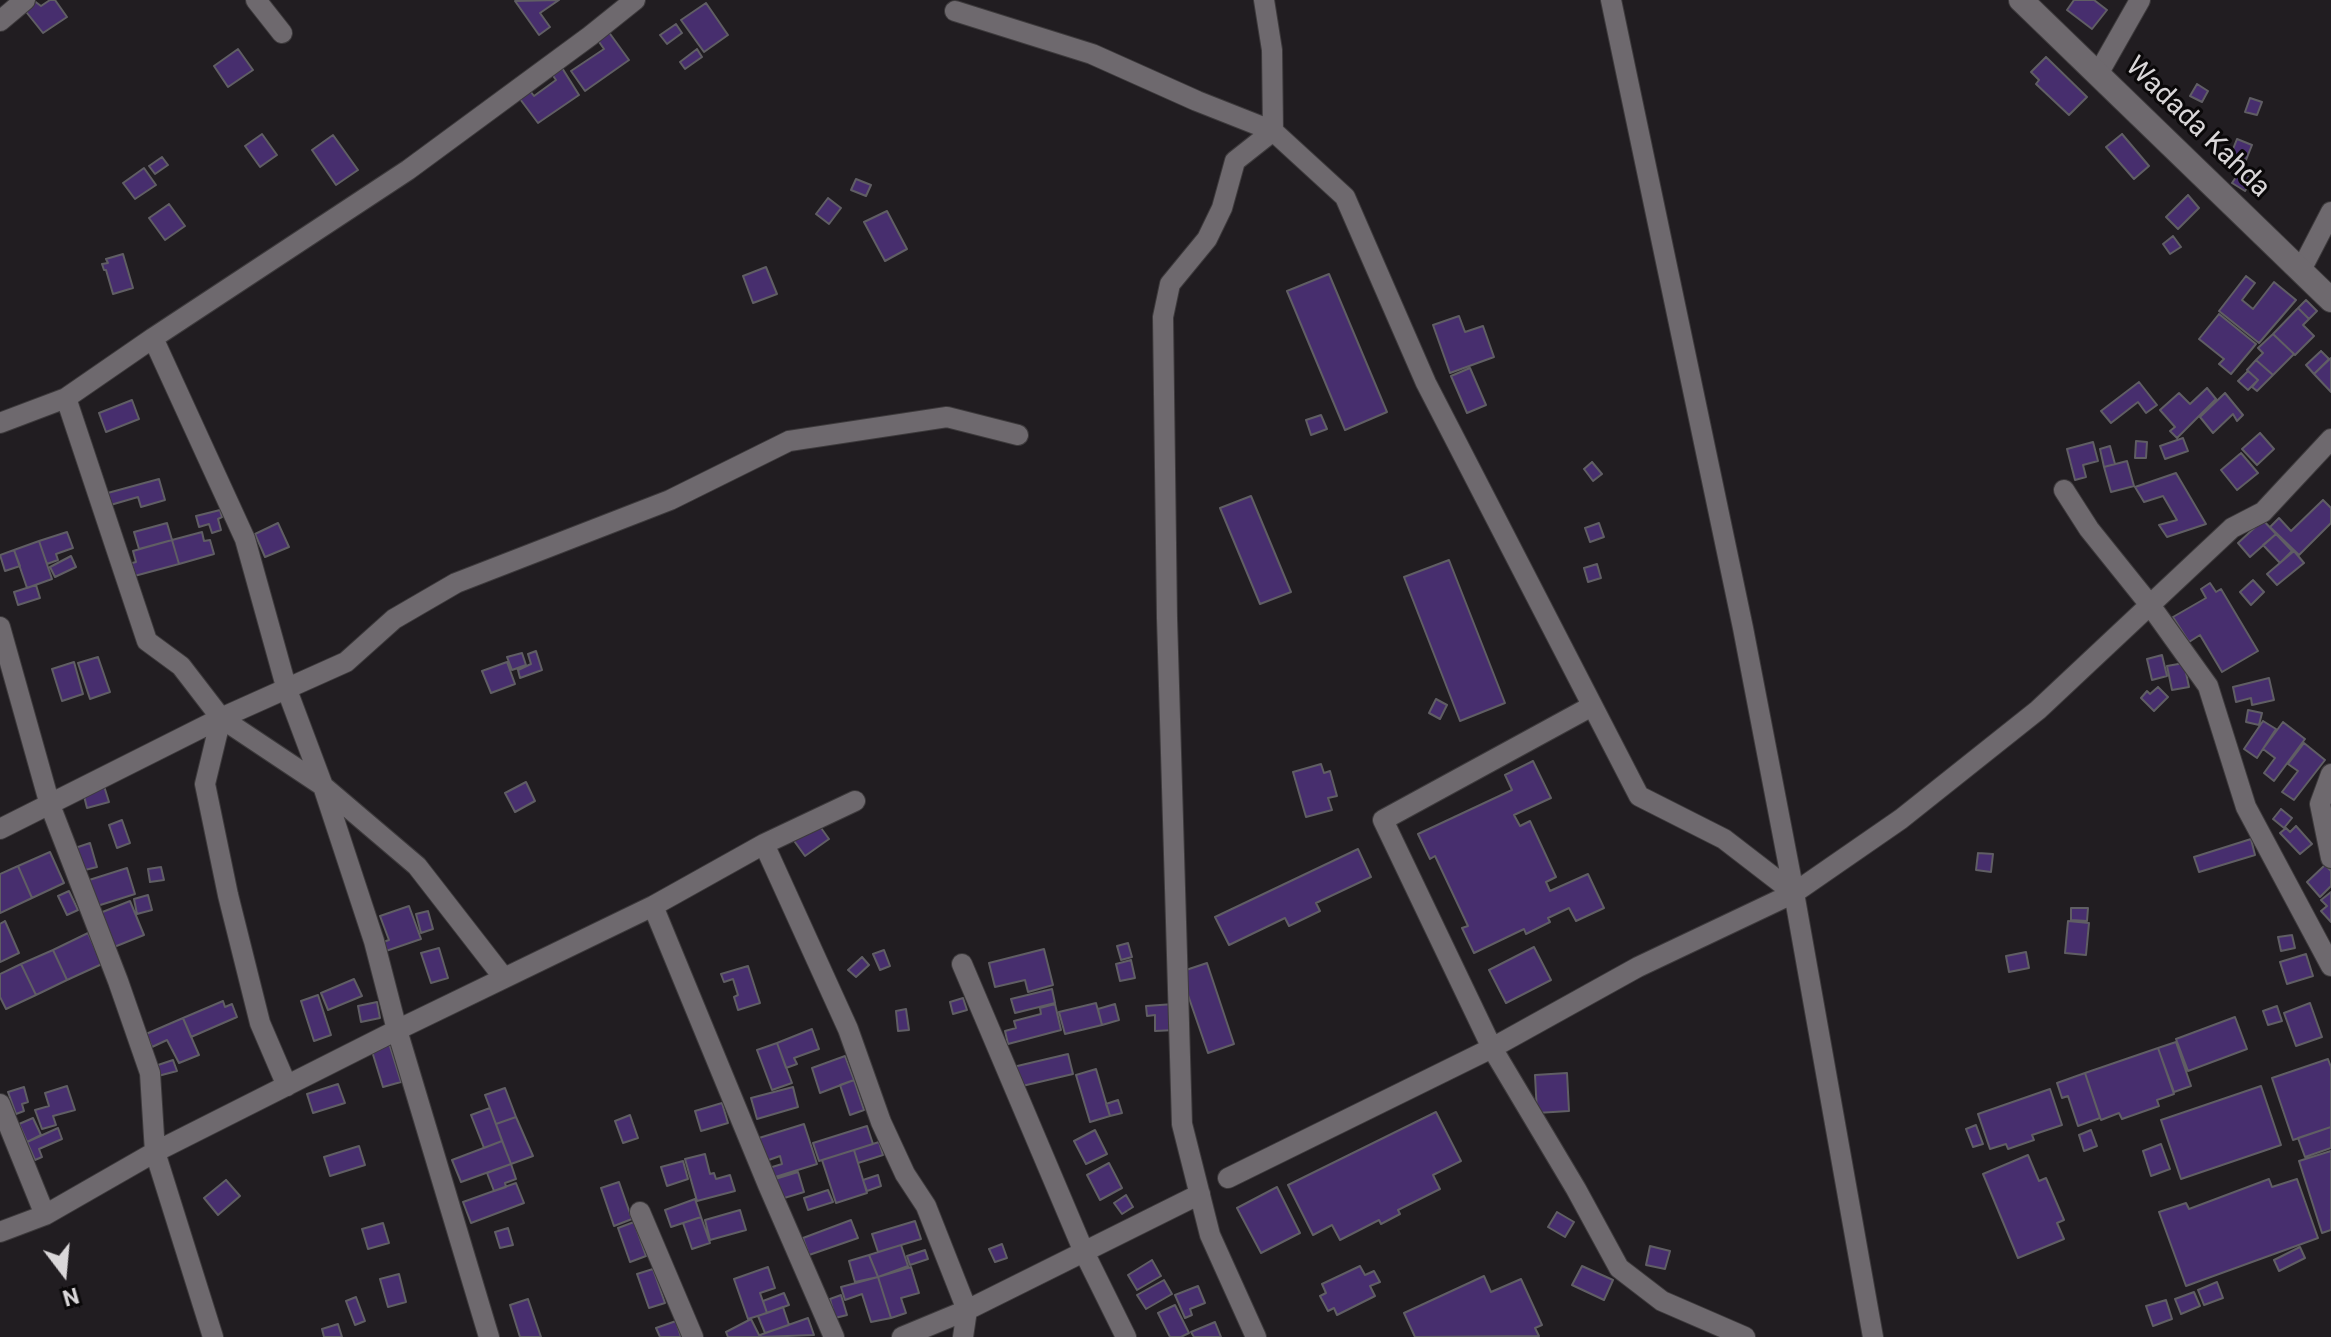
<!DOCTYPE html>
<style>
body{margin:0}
#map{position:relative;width:2331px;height:1337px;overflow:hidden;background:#211d21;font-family:Roboto,sans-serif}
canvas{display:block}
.north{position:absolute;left:24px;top:1233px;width:80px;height:80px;-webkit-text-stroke:6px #0a0809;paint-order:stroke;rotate:164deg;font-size:22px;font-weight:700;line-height:32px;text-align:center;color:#dad7d9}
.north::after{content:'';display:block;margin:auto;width:28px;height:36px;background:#dad7d9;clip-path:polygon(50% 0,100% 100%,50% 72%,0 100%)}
</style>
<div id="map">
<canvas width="2331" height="1337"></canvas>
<div class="north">N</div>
</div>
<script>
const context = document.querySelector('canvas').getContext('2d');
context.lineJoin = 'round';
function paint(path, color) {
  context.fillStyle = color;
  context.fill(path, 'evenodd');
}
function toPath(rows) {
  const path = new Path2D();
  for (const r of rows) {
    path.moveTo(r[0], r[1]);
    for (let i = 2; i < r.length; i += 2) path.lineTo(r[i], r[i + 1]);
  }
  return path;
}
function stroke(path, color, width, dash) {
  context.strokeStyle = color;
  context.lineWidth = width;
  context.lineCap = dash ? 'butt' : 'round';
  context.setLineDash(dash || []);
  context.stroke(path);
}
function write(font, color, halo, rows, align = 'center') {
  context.font = font + ' Roboto,sans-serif';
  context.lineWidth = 6;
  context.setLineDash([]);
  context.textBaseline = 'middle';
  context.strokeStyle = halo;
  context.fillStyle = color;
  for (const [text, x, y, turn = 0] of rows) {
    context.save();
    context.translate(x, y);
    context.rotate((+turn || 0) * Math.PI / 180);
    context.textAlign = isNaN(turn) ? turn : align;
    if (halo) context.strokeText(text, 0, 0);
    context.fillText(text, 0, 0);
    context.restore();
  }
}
const building = toPath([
 [33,0,41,6,50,0,55,0,67,17,43,33,23,8,33,0],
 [559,0,540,13,550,27,539,35,515,1,559,0],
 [2074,0,2094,0,2107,10,2092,29,2067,10,2074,0],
 [706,3,728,35,704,52,681,20,706,3],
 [676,24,682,33,667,44,660,35,676,24],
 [608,31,629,60,585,91,571,71,604,49,597,39,608,31],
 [238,49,253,70,228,87,214,66,238,49],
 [697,49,702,57,685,69,680,62,697,49],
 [2046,57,2087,97,2069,115,2036,84,2039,80,2031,72,2046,57],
 [559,63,579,95,538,123,517,95,527,87,534,96,556,80,549,70,559,63],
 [2197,84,2208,91,2202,102,2190,96,2197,84],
 [2250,98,2262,102,2257,115,2245,112,2250,98],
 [262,134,277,155,260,167,245,146,262,134],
 [2122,134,2149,166,2134,179,2106,147,2122,134],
 [333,135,358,170,336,185,312,150,333,135],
 [2237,139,2252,145,2246,160,2231,154,2237,139],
 [162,157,168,165,155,174,149,166,162,157],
 [144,168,156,185,135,199,123,183,144,168],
 [2240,171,2252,179,2245,191,2232,183,2240,171],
 [856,179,871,185,866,196,851,190,856,179],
 [2188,195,2199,208,2178,229,2166,217,2188,195],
 [828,198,841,208,829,224,816,214,828,198],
 [169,204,185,226,165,240,149,218,169,204],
 [887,211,907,249,885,261,864,222,887,211],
 [2173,236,2181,247,2170,254,2163,244,2173,236],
 [123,254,133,288,113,294,106,270,104,270,102,264,108,263,106,259,123,254],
 [766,267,777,294,753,303,743,276,766,267],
 [1329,274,1387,412,1345,430,1287,291,1329,274],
 [2246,276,2255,283,2242,300,2253,309,2274,282,2296,300,2259,343,2219,311,2246,276],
 [2306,300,2317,311,2309,319,2298,308,2306,300],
 [2298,308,2309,319,2303,325,2314,336,2295,355,2273,334,2298,308],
 [2219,314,2256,344,2231,374,2219,364,2224,359,2199,339,2219,314],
 [1459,316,1465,332,1483,326,1494,357,1450,373,1433,325,1459,316],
 [2273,334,2294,354,2273,375,2256,360,2263,353,2258,348,2273,334],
 [2321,351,2329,359,2314,374,2306,365,2321,351],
 [2331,358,2331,392,2314,374,2331,358],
 [2256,360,2273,375,2257,391,2252,387,2258,380,2247,370,2256,360],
 [1470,368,1486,405,1467,413,1451,376,1470,368],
 [2248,371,2258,380,2248,390,2238,381,2248,371],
 [2139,382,2157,405,2146,413,2138,402,2111,423,2101,411,2139,382],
 [2207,388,2216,399,2177,438,2170,431,2175,427,2160,410,2179,393,2190,404,2207,388],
 [2225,393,2243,415,2237,421,2233,414,2213,433,2200,417,2225,393],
 [132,400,139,419,106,432,99,413,132,400],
 [1321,415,1327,429,1311,435,1306,420,1321,415],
 [2260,433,2274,449,2257,465,2242,449,2260,433],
 [2183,438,2188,451,2165,459,2160,446,2183,438],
 [2136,441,2147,442,2146,458,2135,458,2136,441],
 [2093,442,2098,461,2083,465,2086,477,2075,480,2067,449,2093,442],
 [2110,446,2115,464,2104,467,2100,449,2110,446],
 [2241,453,2258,473,2237,490,2221,470,2241,453],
 [2127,461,2134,486,2111,492,2104,467,2127,461],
 [1592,462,1602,474,1593,481,1584,469,1592,462],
 [2176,473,2206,524,2167,537,2159,525,2177,520,2163,496,2144,502,2135,487,2176,473],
 [159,479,165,500,141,507,138,497,107,506,104,494,159,479],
 [1251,496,1291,592,1260,604,1220,508,1251,496],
 [2323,500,2331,508,2331,523,2299,555,2270,527,2279,518,2291,531,2323,500],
 [220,510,222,517,218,519,221,530,212,533,209,524,199,527,196,516,220,510],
 [2263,520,2276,534,2250,557,2238,543,2263,520],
 [167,523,172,540,139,549,134,532,167,523],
 [278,523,289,547,265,557,255,534,278,523],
 [1599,523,1604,537,1590,542,1585,528,1599,523],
 [67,532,73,548,56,554,58,560,47,564,39,541,67,532],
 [202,532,204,541,210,540,214,554,179,564,172,540,202,532],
 [2276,534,2292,551,2280,563,2263,545,2276,534],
 [172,540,179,564,127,578,124,565,136,562,133,551,172,540],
 [39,541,52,579,27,588,14,550,39,541],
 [14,550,20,566,5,571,0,555,14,550],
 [2294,551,2304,563,2277,585,2267,574,2294,551],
 [71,556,76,567,55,577,50,567,71,556],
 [1449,560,1505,703,1460,721,1404,577,1449,560],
 [1597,564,1601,578,1588,582,1584,568,1597,564],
 [2253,580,2264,592,2251,605,2240,592,2253,580],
 [2210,583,2216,592,2221,589,2258,651,2222,672,2200,635,2189,642,2173,617,2206,598,2201,589,2210,583],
 [36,585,40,598,18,605,14,592,36,585],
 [536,651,542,670,520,678,518,670,531,664,528,654,536,651],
 [522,653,526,665,512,670,507,657,522,653],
 [2162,655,2167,676,2152,680,2147,659,2162,655],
 [98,657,110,692,90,699,78,663,98,657],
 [74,662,83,694,62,701,52,669,74,662],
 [507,662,515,684,491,693,482,671,507,662],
 [2184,663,2189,687,2172,690,2167,666,2184,663],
 [2269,678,2274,700,2252,705,2251,698,2236,702,2233,687,2269,678],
 [2158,687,2168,697,2154,711,2141,698,2147,691,2150,694,2158,687],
 [1436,699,1447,705,1440,719,1429,713,1436,699],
 [2248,710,2262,713,2259,725,2246,722,2248,710],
 [2263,721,2276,729,2257,758,2244,749,2263,721],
 [2283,722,2305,739,2274,781,2264,773,2275,758,2263,749,2283,722],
 [2304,743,2325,760,2294,800,2282,792,2298,771,2288,764,2304,743],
 [1533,761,1551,798,1514,815,1520,826,1530,821,1556,877,1546,882,1550,891,1588,874,1604,908,1576,921,1569,908,1548,918,1550,922,1526,934,1524,929,1474,953,1462,928,1468,926,1435,856,1430,859,1418,834,1512,790,1505,775,1533,761],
 [1321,764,1324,773,1330,771,1337,796,1328,798,1332,810,1306,817,1293,772,1321,764],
 [526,782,535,801,515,812,505,793,526,782],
 [104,786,109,802,87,808,83,792,104,786],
 [2281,809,2292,818,2284,828,2273,819,2281,809],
 [122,820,130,843,117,848,109,825,122,820],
 [816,821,829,839,805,856,792,838,816,821],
 [2296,826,2312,844,2300,854,2280,833,2286,828,2290,832,2296,826],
 [2251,839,2255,855,2199,872,2194,857,2251,839],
 [90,843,97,867,81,871,75,848,90,843],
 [1358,849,1371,877,1316,903,1320,911,1289,926,1285,918,1229,945,1215,917,1358,849],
 [50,852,64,883,32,898,18,866,50,852],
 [1978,853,1993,854,1991,872,1976,870,1978,853],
 [2325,865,2331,871,2331,886,2320,897,2307,882,2325,865],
 [18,866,32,898,0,913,0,874,18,866],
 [161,867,164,880,150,882,148,869,161,867],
 [127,868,135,894,94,907,86,881,127,868],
 [69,891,78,910,67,915,58,896,69,891],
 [2331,892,2331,922,2321,911,2327,906,2321,900,2331,892],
 [148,895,152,910,137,914,134,899,148,895],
 [130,901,144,935,114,947,100,913,130,901],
 [409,906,421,939,386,951,383,942,389,940,380,916,409,906],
 [2071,908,2088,908,2087,921,2071,920,2071,908],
 [428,911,433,929,421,933,416,914,428,911],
 [5,921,19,953,0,962,0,924,5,921],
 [2068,921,2089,923,2086,955,2065,953,2068,921],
 [88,933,102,964,67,980,53,950,88,933],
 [2292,935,2295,948,2281,951,2278,937,2292,935],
 [1128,943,1132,957,1121,960,1117,946,1128,943],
 [1534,947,1551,980,1506,1003,1489,970,1534,947],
 [439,948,448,978,431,983,421,953,439,948],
 [1044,949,1053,985,1028,992,1025,980,995,987,989,963,1044,949],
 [53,950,67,980,36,995,21,964,53,950],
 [884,950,890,966,880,970,873,954,884,950],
 [2026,952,2029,968,2009,972,2006,956,2026,952],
 [2306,954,2313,976,2287,984,2280,962,2306,954],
 [862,957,869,965,856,977,848,970,862,957],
 [1131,960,1135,978,1120,981,1116,964,1131,960],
 [1207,963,1234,1044,1208,1053,1180,972,1207,963],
 [21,964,36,995,6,1009,0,997,0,974,21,964],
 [748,966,760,1003,738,1010,734,997,738,995,733,979,724,982,721,974,748,966],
 [354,979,362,996,328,1010,321,993,354,979],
 [1052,989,1055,1003,1015,1013,1011,999,1052,989],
 [318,995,331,1035,314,1041,301,1001,318,995],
 [963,998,967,1010,953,1014,950,1002,963,998],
 [223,1001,225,1007,232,1004,237,1017,191,1037,183,1018,223,1001],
 [377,1002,380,1018,361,1022,358,1006,377,1002],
 [1096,1003,1102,1025,1065,1034,1059,1012,1096,1003],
 [2310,1003,2322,1037,2296,1046,2284,1013,2310,1003],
 [1055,1004,1061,1030,1008,1044,1005,1031,1016,1028,1014,1021,1041,1014,1040,1008,1055,1004],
 [1115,1004,1119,1020,1102,1025,1098,1009,1115,1004],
 [1174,1004,1175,1030,1155,1031,1155,1015,1147,1016,1146,1006,1174,1004],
 [2277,1006,2282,1021,2268,1025,2263,1011,2277,1006],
 [906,1009,909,1030,898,1031,896,1011,906,1009],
 [2235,1017,2247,1049,2188,1071,2176,1039,2235,1017],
 [183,1018,199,1055,179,1063,167,1040,152,1047,146,1034,183,1018],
 [812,1029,819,1049,794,1058,797,1064,786,1068,777,1043,812,1029],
 [2176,1042,2191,1086,2174,1092,2158,1048,2176,1042],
 [389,1043,401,1082,383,1087,371,1048,389,1043],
 [777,1043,792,1083,772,1090,757,1050,777,1043],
 [2158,1048,2174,1094,2157,1100,2159,1106,2122,1119,2119,1113,2101,1120,2085,1073,2158,1048],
 [1068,1054,1073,1074,1018,1087,1013,1067,1068,1054],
 [845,1056,854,1080,820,1093,812,1068,845,1056],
 [2328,1059,2331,1067,2331,1127,2293,1140,2272,1078,2328,1059],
 [173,1060,177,1071,158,1076,155,1066,173,1060],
 [1096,1069,1110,1116,1090,1122,1076,1075,1096,1069],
 [1567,1073,1569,1111,1537,1113,1535,1075,1567,1073],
 [2085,1073,2100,1118,2078,1126,2068,1096,2062,1098,2057,1083,2085,1073],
 [854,1080,864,1110,850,1115,840,1085,854,1080],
 [338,1084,345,1103,313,1113,307,1094,338,1084],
 [67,1086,75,1110,53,1116,56,1125,42,1129,35,1110,49,1106,45,1093,67,1086],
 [2261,1086,2281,1145,2181,1179,2161,1120,2261,1086],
 [24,1087,28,1102,22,1104,24,1111,16,1114,8,1092,24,1087],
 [793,1087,798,1107,757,1119,751,1098,793,1087],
 [505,1088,516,1117,496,1124,485,1095,505,1088],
 [2050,1089,2062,1125,2032,1135,2034,1140,2008,1149,2006,1144,1990,1149,1978,1114,2050,1089],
 [1118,1100,1122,1113,1110,1116,1106,1104,1118,1100],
 [722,1103,728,1123,701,1131,695,1111,722,1103],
 [490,1108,502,1141,484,1148,471,1115,490,1108],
 [1436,1112,1461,1161,1433,1175,1440,1189,1398,1210,1400,1214,1381,1224,1379,1220,1340,1240,1332,1225,1313,1235,1288,1185,1436,1112],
 [630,1115,638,1138,623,1143,615,1121,630,1115],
 [516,1117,533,1156,511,1164,496,1124,516,1117],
 [33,1118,41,1135,27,1142,19,1124,33,1118],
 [804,1124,817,1164,772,1178,769,1168,782,1164,780,1156,766,1161,759,1138,804,1124],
 [1976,1125,1983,1144,1973,1147,1966,1129,1976,1125],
 [867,1126,873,1144,819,1161,813,1143,867,1126],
 [2331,1127,2331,1148,2305,1157,2298,1138,2331,1127],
 [58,1128,62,1139,39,1149,42,1157,35,1160,27,1142,58,1128],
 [1095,1130,1107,1154,1086,1164,1074,1141,1095,1130],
 [2091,1130,2097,1146,2084,1151,2079,1135,2091,1130],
 [502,1141,511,1164,461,1182,452,1160,502,1141],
 [879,1142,883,1155,858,1163,854,1150,879,1142],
 [2161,1144,2170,1169,2151,1176,2143,1151,2161,1144],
 [359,1146,365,1165,330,1176,324,1157,359,1146],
 [854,1150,867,1193,836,1203,822,1160,854,1150],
 [2331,1151,2331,1230,2322,1233,2299,1161,2331,1151],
 [705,1154,710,1174,714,1173,716,1179,730,1175,735,1191,697,1201,685,1159,705,1154],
 [2028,1155,2039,1181,2046,1178,2064,1220,2057,1223,2064,1239,2018,1258,1983,1174,2028,1155],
 [683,1161,688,1179,667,1186,661,1167,683,1161],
 [1109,1163,1122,1188,1100,1200,1087,1175,1109,1163],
 [511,1164,516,1179,505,1183,506,1187,494,1191,487,1173,511,1164],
 [798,1172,804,1192,781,1199,775,1179,798,1172],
 [878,1175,881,1186,867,1191,863,1180,878,1175],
 [2269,1179,2272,1187,2297,1179,2318,1238,2186,1286,2159,1212,2186,1203,2189,1209,2269,1179],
 [226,1180,240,1196,218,1215,204,1198,226,1180],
 [619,1182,632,1219,614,1226,601,1188,619,1182],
 [516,1183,524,1203,471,1223,463,1202,516,1183],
 [1277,1187,1300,1233,1261,1253,1237,1208,1277,1187],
 [828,1190,833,1202,808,1210,804,1198,828,1190],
 [1126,1195,1133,1207,1122,1214,1114,1203,1126,1195],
 [695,1199,701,1217,671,1227,665,1210,695,1199],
 [740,1210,746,1230,710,1240,705,1220,740,1210],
 [1557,1212,1574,1222,1565,1237,1548,1227,1557,1212],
 [701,1217,710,1243,692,1249,683,1223,701,1217],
 [851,1220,858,1238,809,1255,803,1238,851,1220],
 [915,1221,921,1239,878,1252,872,1234,915,1221],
 [634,1222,646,1256,630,1262,618,1228,634,1222],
 [383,1223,389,1243,368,1249,362,1229,383,1223],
 [508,1228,513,1245,500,1248,495,1232,508,1228],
 [1002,1244,1007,1258,995,1262,989,1249,1002,1244],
 [901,1245,908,1266,878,1277,869,1255,901,1245],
 [1650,1246,1670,1251,1665,1269,1646,1265,1650,1246],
 [2300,1247,2305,1258,2279,1271,2274,1260,2300,1247],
 [925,1250,928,1259,910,1265,907,1256,925,1250],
 [869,1255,878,1277,855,1282,849,1261,869,1255],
 [1152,1260,1161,1276,1137,1290,1128,1275,1152,1260],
 [1360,1266,1365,1275,1374,1271,1380,1282,1370,1286,1375,1296,1337,1315,1334,1308,1328,1311,1320,1296,1326,1293,1322,1284,1360,1266],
 [1582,1266,1613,1280,1604,1300,1572,1285,1582,1266],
 [768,1267,775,1288,760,1293,767,1313,748,1319,734,1279,768,1267],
 [911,1267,919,1293,901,1298,906,1313,891,1318,878,1277,911,1267],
 [653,1269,665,1303,649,1308,637,1274,653,1269],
 [399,1274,406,1302,388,1307,380,1279,399,1274],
 [1484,1276,1491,1292,1521,1279,1542,1325,1535,1328,1539,1336,1415,1337,1404,1313,1484,1276],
 [878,1277,891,1318,871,1322,862,1294,845,1300,841,1287,878,1277],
 [1164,1280,1172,1294,1146,1309,1137,1295,1164,1280],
 [2217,1282,2223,1298,2204,1305,2198,1290,2217,1282],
 [1198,1286,1205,1303,1190,1309,1192,1315,1185,1318,1175,1295,1198,1286],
 [2194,1292,2200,1306,2181,1314,2175,1299,2194,1292],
 [784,1293,789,1305,767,1313,763,1301,784,1293],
 [841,1295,847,1315,835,1318,830,1299,841,1295],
 [356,1297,365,1321,355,1325,346,1301,356,1297],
 [528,1299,541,1337,520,1337,510,1305,528,1299],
 [2166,1300,2172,1319,2153,1326,2146,1306,2166,1300],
 [1175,1305,1189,1333,1181,1337,1170,1337,1158,1313,1175,1305],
 [783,1307,789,1325,765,1333,758,1316,783,1307],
 [808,1318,814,1335,761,1337,760,1335,808,1318],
 [751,1319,760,1337,728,1337,726,1332,751,1319],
 [676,1321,681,1337,660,1337,656,1328,676,1321],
 [1215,1322,1221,1337,1194,1337,1191,1332,1215,1322],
 [338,1324,342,1337,324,1337,322,1329,338,1324]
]);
paint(building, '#472e6e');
stroke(building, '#605e64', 2);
const street = toPath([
 [256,0,282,33],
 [1611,0,1743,628,1794,893,1873,1337],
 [955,11,1092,54,1197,101,1273,131,1345,197,1426,383,1639,796,1724,839,1794,893,1901,819,2038,710,2232,528,2263,512,2331,439],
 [0,21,25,0],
 [2098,74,2140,0],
 [2301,270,2331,212],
 [66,398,147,641,181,666,221,718,323,786,417,866,504,978],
 [0,423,66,398,153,338],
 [2064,490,2089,529,2150,605,2208,686,2246,807,2331,966],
 [0,627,50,805,118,981,150,1073,155,1152,213,1337],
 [221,718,205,784,228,895,260,1023,287,1086],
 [2331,774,2320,804,2331,858],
 [0,829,221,718,346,662,394,619,456,583,670,500,789,441,947,417,1018,435],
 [764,844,848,1029,881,1122,905,1174,926,1206,967,1310,963,1337],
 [653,906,768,1185,834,1337],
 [962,964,1084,1252,1126,1337],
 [0,1104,45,1215],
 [1228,1178,1492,1048,1383,820,1592,706],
 [640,1212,693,1337],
 [0,1232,45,1215,155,1152,397,1030,653,906,764,844,855,801],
 [489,1337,397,1030,374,941,323,786,287,690,245,539,153,338,408,170,590,36,635,0],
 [902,1337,967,1310,1200,1194],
 [1256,1337,1210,1235,1182,1124,1167,618,1163,317,1170,284,1207,239,1222,208,1235,161,1273,131,1272,50,1264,0],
 [1745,1337,1662,1301,1619,1268,1576,1189,1492,1048,1638,967,1794,893]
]);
const secondary = toPath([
 [2021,0,2331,300]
]);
stroke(street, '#3d3a3c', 22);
stroke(secondary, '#3d3a3c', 26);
stroke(street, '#6e696e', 20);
stroke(secondary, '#6e696e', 24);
write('28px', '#dad7d9', '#0a0809', [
 ["Wadada Kahda",2197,128,44]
]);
</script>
